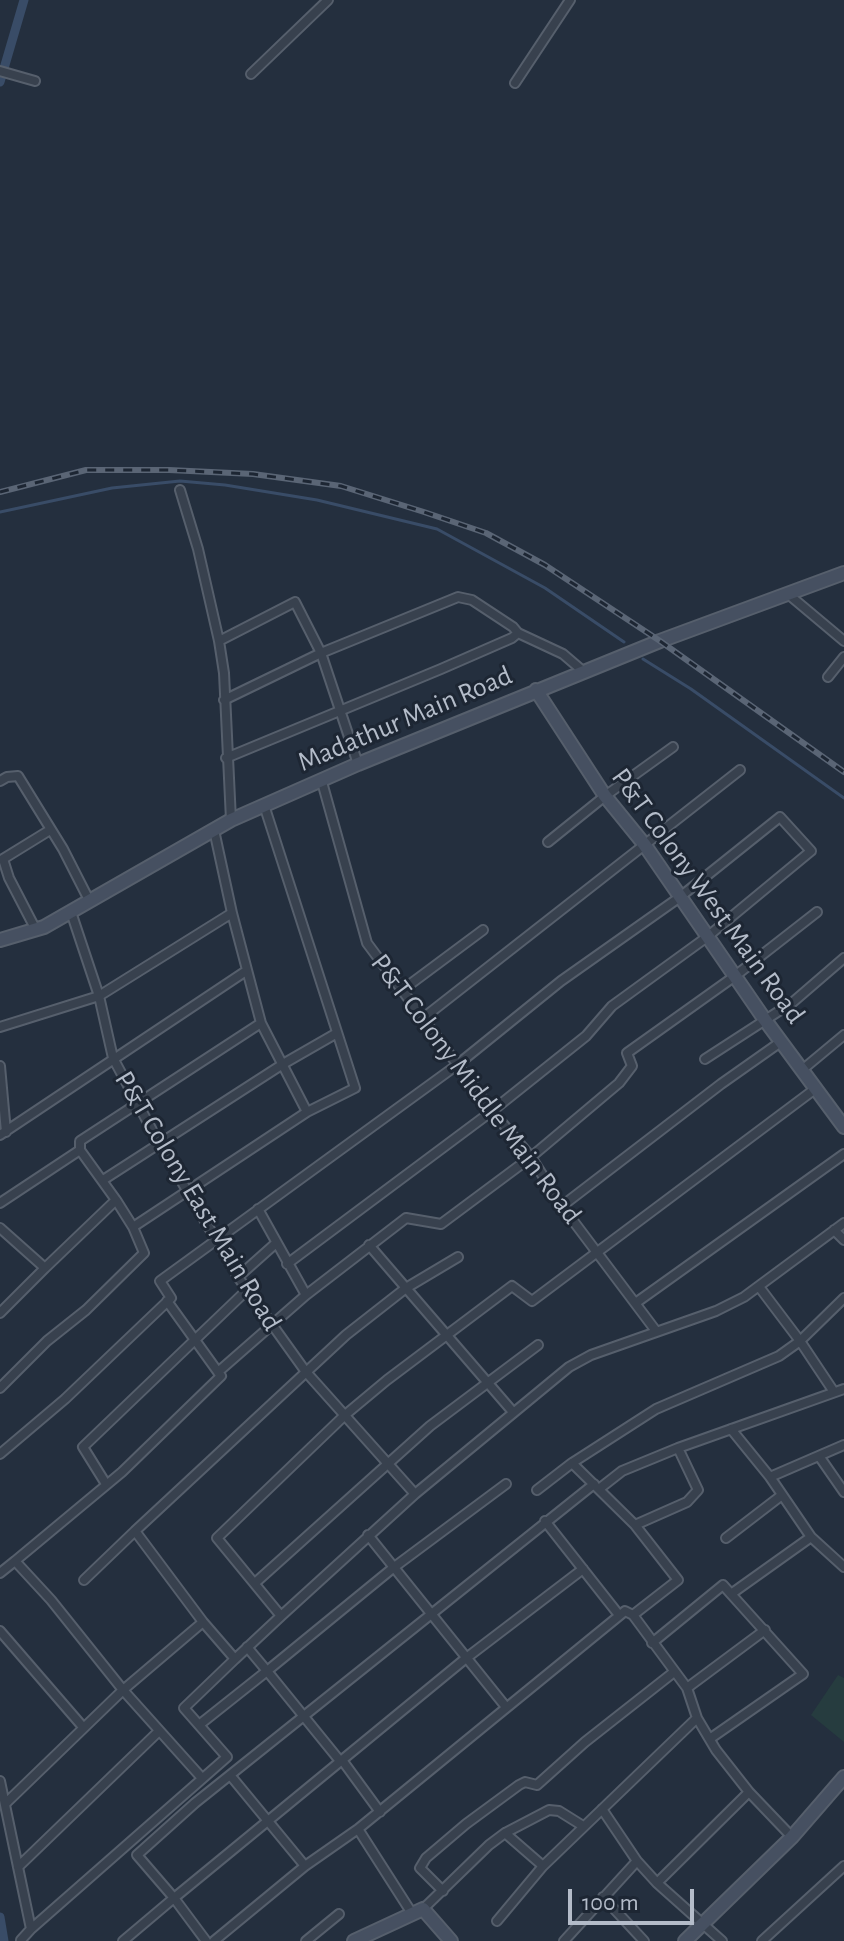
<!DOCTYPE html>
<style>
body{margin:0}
#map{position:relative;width:844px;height:1941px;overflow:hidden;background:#242f3e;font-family:"Alegreya Sans",sans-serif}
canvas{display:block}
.scale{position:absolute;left:568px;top:1889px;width:126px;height:36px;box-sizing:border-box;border:4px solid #b4bcc9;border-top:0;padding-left:10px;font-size:24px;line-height:28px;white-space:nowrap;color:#b4bcc9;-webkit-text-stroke:6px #1d2633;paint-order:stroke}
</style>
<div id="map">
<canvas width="844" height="1941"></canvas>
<div class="scale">100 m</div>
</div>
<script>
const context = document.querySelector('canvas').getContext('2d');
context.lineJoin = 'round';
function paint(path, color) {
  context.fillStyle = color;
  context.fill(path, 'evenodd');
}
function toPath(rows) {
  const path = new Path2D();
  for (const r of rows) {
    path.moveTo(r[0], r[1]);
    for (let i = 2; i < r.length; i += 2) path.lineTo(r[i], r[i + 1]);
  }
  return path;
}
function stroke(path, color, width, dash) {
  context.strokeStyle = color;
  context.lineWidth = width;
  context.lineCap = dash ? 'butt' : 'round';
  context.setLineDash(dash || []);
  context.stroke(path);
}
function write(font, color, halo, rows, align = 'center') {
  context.font = font + ' "Alegreya Sans",sans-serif';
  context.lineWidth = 6;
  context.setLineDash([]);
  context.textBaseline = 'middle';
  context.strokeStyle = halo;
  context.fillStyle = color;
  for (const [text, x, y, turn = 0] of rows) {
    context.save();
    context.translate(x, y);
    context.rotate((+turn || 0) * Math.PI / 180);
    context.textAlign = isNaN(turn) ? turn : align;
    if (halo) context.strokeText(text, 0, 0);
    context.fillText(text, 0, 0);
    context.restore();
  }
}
paint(toPath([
 [838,1675,844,1678,844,1742,811,1715]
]), '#263c3f');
stroke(toPath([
 [0,512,112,488,180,481,225,485,317,500,437,529,545,588,624,642],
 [643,659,691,689,844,798]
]), '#394c67', 3);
stroke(toPath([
 [0,82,24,0],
 [0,1917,4,1941]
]), '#394c67', 9);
const street = toPath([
 [0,71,35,81],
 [251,74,328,0],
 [515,83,570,0],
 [180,490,198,549,219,641,224,673,231,820],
 [788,594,844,641],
 [219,641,295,602,321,653,358,764],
 [828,677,844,657],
 [224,700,321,653,458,597,472,600,513,627,518,633,563,654,584,672],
 [226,758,441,669,512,638,518,633],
 [0,781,7,777,18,776,63,849,90,902],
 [322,782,367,943,492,1111,531,1157,562,1206,656,1331],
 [214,830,232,913,261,1023,307,1112],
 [548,842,605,796,673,747],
 [71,912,99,996,113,1058,159,1143,238,1277,306,1372,415,1494],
 [36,930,9,878,3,859,50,830],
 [401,991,483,930],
 [422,1019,740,770],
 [0,1027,99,996,232,913],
 [705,1059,793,1002,844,958],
 [0,1066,6,1132],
 [802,1070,844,1035],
 [815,1089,532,1301,512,1286,387,1380,345,1415,217,1538,281,1616,415,1494,569,1367,591,1355,716,1311,744,1297,844,1223],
 [0,1135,246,971],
 [103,1180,283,1064,337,1033],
 [116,1200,133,1227,307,1112,355,1088,264,805],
 [0,1203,80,1150],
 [562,1206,721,1084,782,1041],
 [258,1209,306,1295],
 [0,1228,45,1268,116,1200,80,1150,80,1141,261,1023],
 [834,1230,844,1240],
 [369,1245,406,1288,458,1257],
 [238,1277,275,1244],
 [760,1288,800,1341,834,1392],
 [167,1301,218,1372],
 [637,1302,844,1154],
 [0,1313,45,1268],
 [0,1388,47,1341,86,1310,144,1253,133,1227],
 [731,1429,770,1477,811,1537],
 [0,1454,65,1399,171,1298,160,1281,457,1065,561,981,680,897,780,817,811,851,707,937,612,1006,586,1036,492,1111,287,1264],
 [819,1456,844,1492],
 [572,1463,635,1525,678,1580,633,1615],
 [770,1477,844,1445],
 [106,1484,83,1447,247,1290],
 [599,1489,622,1471,678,1448,844,1389],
 [537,1490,572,1463,656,1409,779,1356,800,1341,844,1298],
 [545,1521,619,1615],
 [635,1525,687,1502,698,1490,678,1448],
 [368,1535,506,1707],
 [726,1538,782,1495],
 [583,1569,465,1659,174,1898,137,1855,195,1803,594,1484],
 [0,1573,15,1561],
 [84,1580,135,1531],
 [255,1583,430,1426,538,1345],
 [281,1616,235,1659,203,1622,135,1531,346,1335,406,1288,513,1412],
 [0,1631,83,1727],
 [652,1643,723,1585,731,1594],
 [687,1688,765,1630],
 [697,1718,716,1750,749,1792,792,1837],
 [199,1725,267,1671,247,1647],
 [711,1738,803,1674,731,1594,811,1537,844,1567],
 [342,1760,380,1812],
 [340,1761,267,1671,393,1568,506,1484],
 [201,1777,123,1690,203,1622],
 [0,1781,31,1929,21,1940],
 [5,1804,123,1690,51,1600,15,1561,122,1472,221,1376,218,1372,306,1295,406,1218,441,1224,531,1157,619,1083,632,1066,627,1053,735,976,817,912],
 [602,1809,637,1861,657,1883,722,1941],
 [358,1829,413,1915],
 [505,1833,549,1810,559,1811,583,1826],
 [305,1866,358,1829,625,1611,633,1615,687,1688,697,1718,543,1866,505,1833,489,1845,423,1909],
 [18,1867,158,1732],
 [657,1883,749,1792],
 [443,1891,420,1868,426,1858,466,1824,519,1785,525,1782,537,1785,585,1742,674,1672],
 [603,1897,644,1941],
 [497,1921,543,1866],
 [31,1929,227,1757,184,1708,235,1659],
 [123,1941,174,1898,206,1941],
 [214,1941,305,1866,230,1775],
 [306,1941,339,1914],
 [564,1941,637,1861],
 [762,1941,844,1866]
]);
const secondary = toPath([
 [536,690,605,796,644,844,765,1020,844,1127],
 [0,940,44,927,231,820,358,764,660,641,844,573],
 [354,1941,423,1909,451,1941],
 [685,1941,792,1837,844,1777]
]);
stroke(street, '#565f6c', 12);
stroke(secondary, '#565f6c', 16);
stroke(street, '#38414e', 8);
stroke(secondary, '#465061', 12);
const rail = toPath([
 [0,492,86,470,169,470,253,474,341,486,424,512,486,533,545,565,660,641,844,772]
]);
stroke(rail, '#5a6575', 6);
stroke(rail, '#1d2633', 3, [9]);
write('28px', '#b4bcc9', '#1d2633', [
 ["Madathur Main Road",405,719,-23],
 ["P&T Colony West Main Road",708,896,54],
 ["P&T Colony Middle Main Road",476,1089,53],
 ["P&T Colony East Main Road",198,1201,59]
]);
</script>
